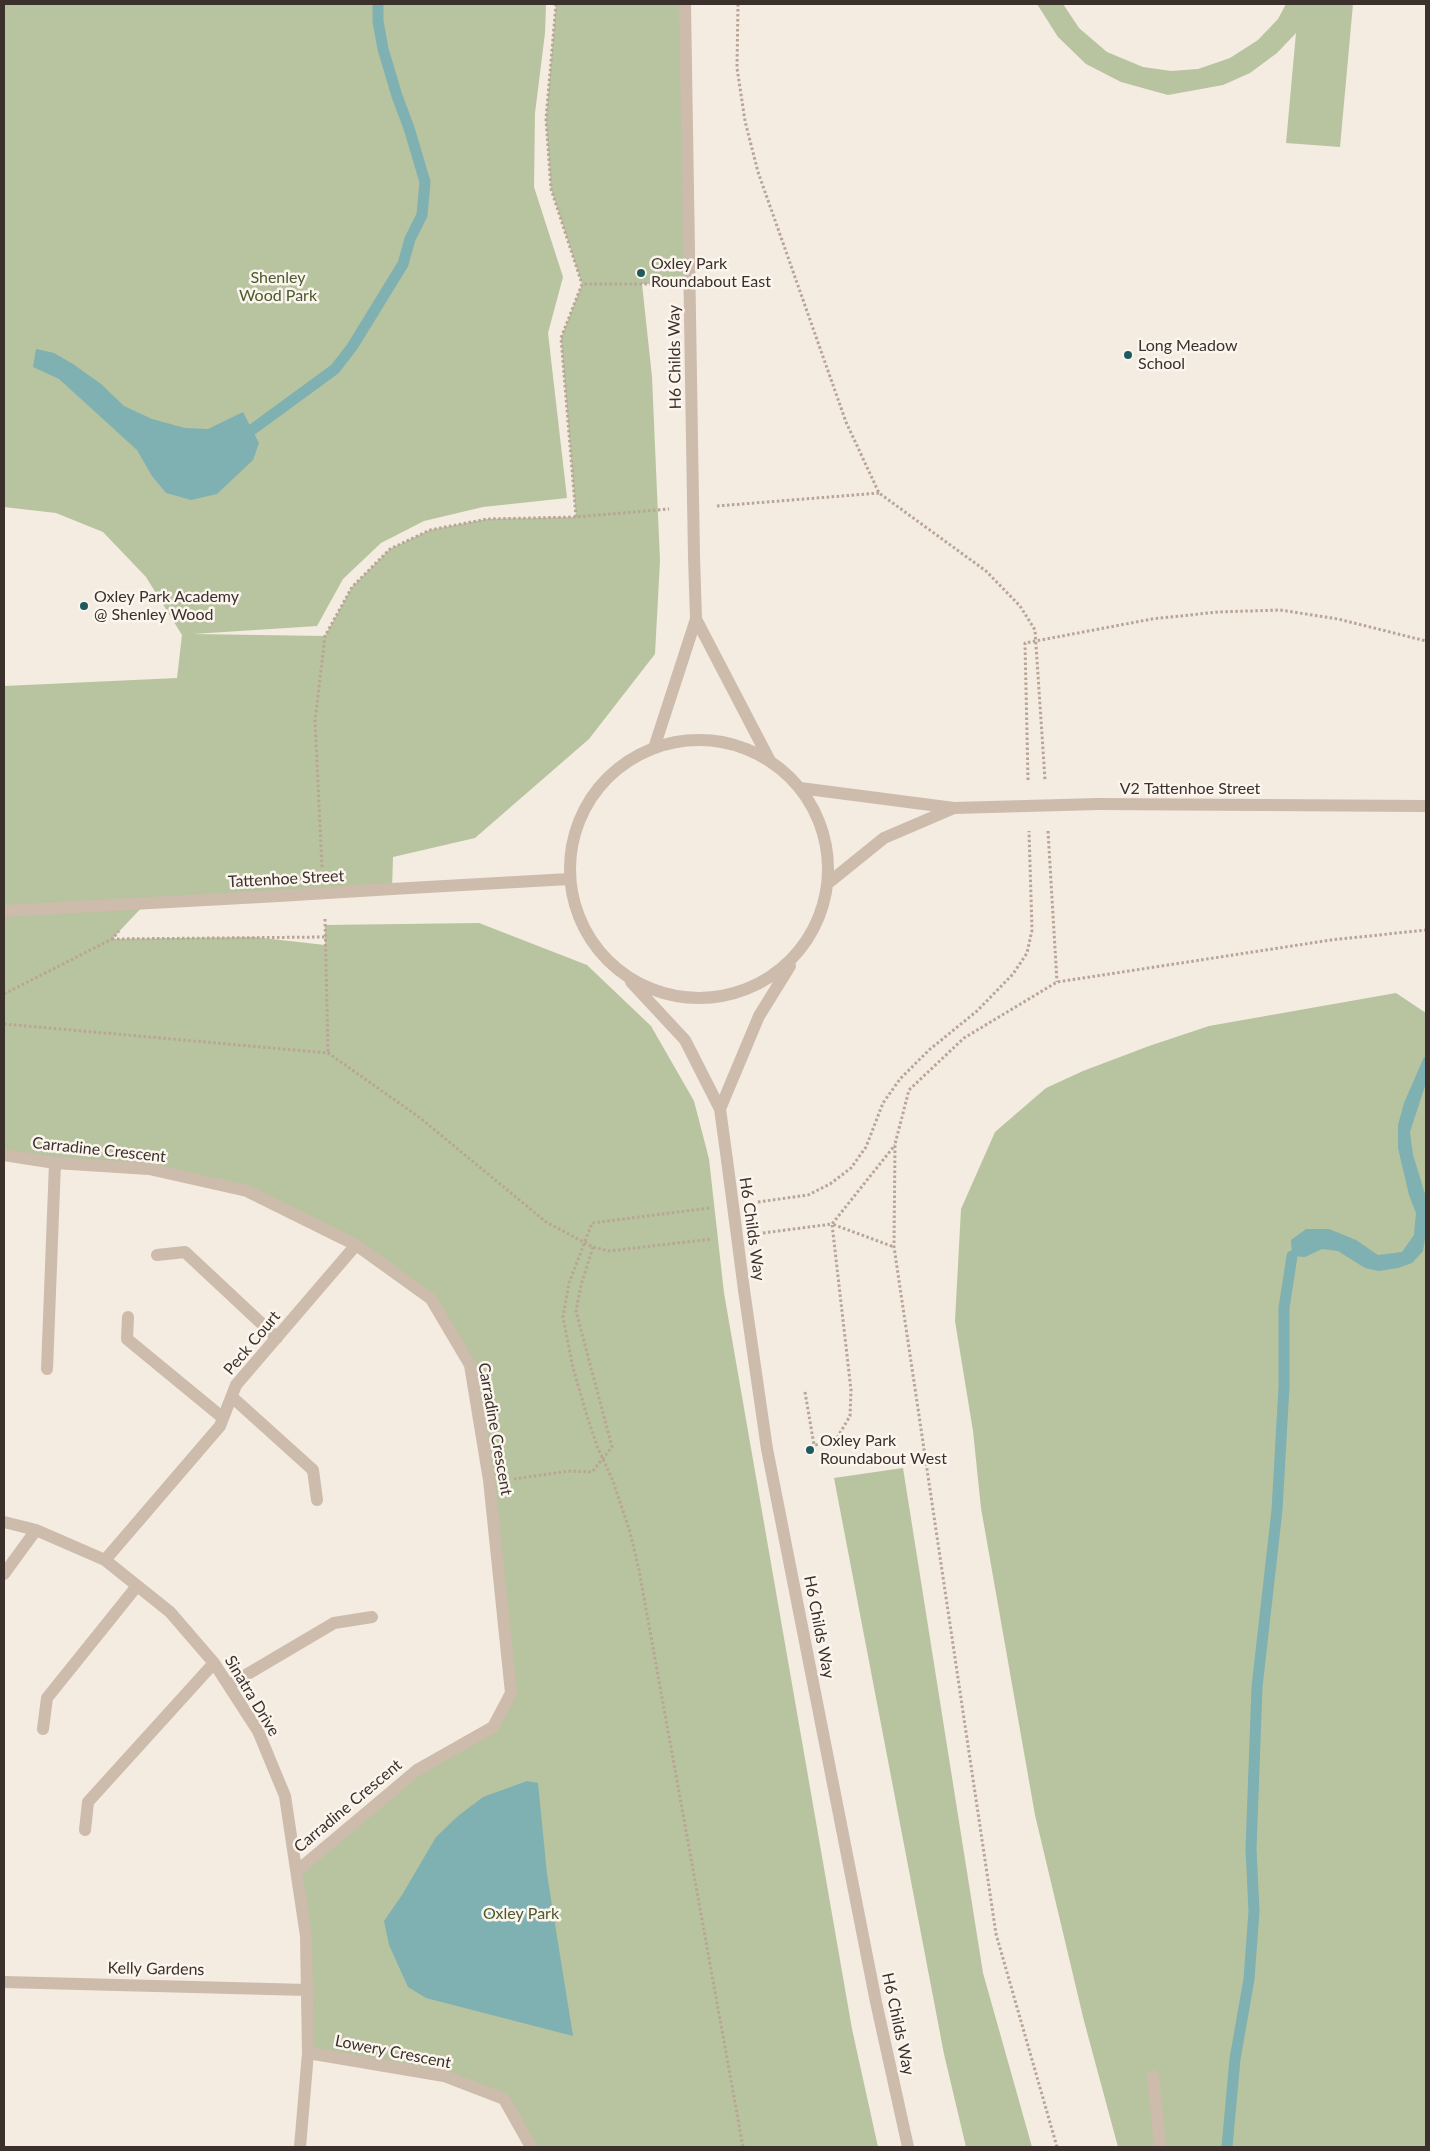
<!DOCTYPE html>
<style>
body{margin:0}
#map{position:relative;width:1430px;height:2151px;overflow:hidden;background:#f4ebe1;font-family:Lato,sans-serif}
canvas{display:block}
.frame{position:absolute;inset:0;border:5px solid #3b302b;pointer-events:none}
</style>
<div id="map">
<canvas width="1430" height="2151"></canvas>
<div class="frame"></div>
</div>
<script>
const context = document.querySelector('canvas').getContext('2d');
context.lineJoin = 'round';
function paint(path, color) {
  context.fillStyle = color;
  context.fill(path, 'evenodd');
}
function toPath(rows) {
  const path = new Path2D();
  for (const r of rows) {
    if (r.length === 3) {
      path.moveTo(r[0] + r[2], r[1]);
      path.arc(r[0], r[1], r[2], 0, 2 * Math.PI);
      continue;
    }
    path.moveTo(r[0], r[1]);
    for (let i = 2; i < r.length; i += 2) path.lineTo(r[i], r[i + 1]);
  }
  return path;
}
function stroke(path, color, width, dash) {
  context.strokeStyle = color;
  context.lineWidth = width;
  context.lineCap = dash ? 'butt' : 'round';
  context.setLineDash(dash || []);
  context.stroke(path);
}
function write(font, color, halo, rows, align = 'center') {
  context.font = font + ' Lato,sans-serif';
  context.lineWidth = 5;
  context.setLineDash([]);
  context.textBaseline = 'middle';
  context.strokeStyle = halo;
  context.fillStyle = color;
  for (const [text, x, y, turn = 0] of rows) {
    context.save();
    context.translate(x, y);
    context.rotate((+turn || 0) * Math.PI / 180);
    context.textAlign = isNaN(turn) ? turn : align;
    if (halo) context.strokeText(text, 0, 0);
    context.fillText(text, 0, 0);
    context.restore();
  }
}
paint(toPath([
 [4,4,546,4,545,33,535,113,534,187,563,277,548,333,567,498,483,507,424,521,381,543,343,579,317,626,193,634,325,636,352,587,390,549,430,530,487,519,576,517,561,338,582,284,551,189,546,119,556,4,685,4,690,282,642,284,652,377,660,561,655,654,589,739,475,838,393,857,392,889,146,903,112,939,254,937,325,945,325,925,479,923,587,965,651,1026,694,1101,709,1159,724,1293,852,2029,878,2147,531,2147,504,2099,444,2076,308,2053,298,1870,417,1770,493,1727,511,1693,470,1365,431,1299,356,1245,247,1191,149,1169,4,1155,4,686,177,678,182,635,146,577,103,532,56,513,4,507],
 [1037,4,1063,4,1079,28,1107,52,1143,67,1171,71,1198,69,1230,58,1258,40,1278,19,1286,4,1353,4,1340,147,1286,143,1296,33,1277,53,1250,73,1223,85,1168,95,1121,82,1086,64,1058,37],
 [1396,993,1426,1013,1426,2147,1118,2147,1084,2021,1035,1815,981,1508,973,1431,955,1321,961,1209,995,1132,1046,1088,1083,1071,1149,1046,1209,1026],
 [903,1468,983,1973,1032,2147,966,2147,944,2054,834,1478]
]), '#b8c4a0');
paint(toPath([
 [36,349,54,353,73,364,101,384,124,406,152,419,185,428,208,429,243,412,259,443,253,460,217,494,191,500,166,493,152,476,137,450,59,379,33,367],
 [1424,1057,1426,1058,1426,1083,1410,1132,1413,1155,1426,1197,1426,1233,1423,1251,1412,1263,1398,1268,1379,1271,1365,1268,1338,1251,1322,1249,1305,1257,1292,1256,1291,1240,1306,1229,1329,1229,1356,1240,1378,1255,1402,1252,1414,1235,1416,1213,1409,1195,1398,1148,1398,1125,1404,1103],
 [527,1781,538,1783,547,1874,573,2036,426,1998,408,1987,389,1945,384,1921,402,1895,436,1837,458,1816,483,1797]
]), '#7fb0b2');
stroke(toPath([
 [253,429,335,369,352,347,403,264,410,239,422,215,425,182,409,128,397,96,383,49,378,21,378,4],
 [1227,2147,1235,2059,1249,1979,1254,1911,1251,1849,1257,1687,1277,1510,1284,1387,1284,1308,1292,1256]
]), '#7fb0b2', 11);
stroke(toPath([
 [556,4,546,119,551,189,582,284],
 [738,4,737,68,745,121,758,172,846,422,879,493,986,571,1020,606,1035,630,1045,780],
 [717,506,879,493],
 [576,517,561,338,582,284,664,284],
 [1028,780,1025,643,1152,619,1218,612,1280,610,1338,619,1426,641],
 [1048,831,1057,982],
 [322,867,315,721,325,636,352,587,390,549,430,530,487,519,576,517,669,509],
 [325,919,328,1053],
 [112,939,325,937],
 [4,994,112,939,119,931],
 [4,1024,328,1053,419,1117,546,1222,593,1247,609,1251,712,1239],
 [758,1202,808,1195,830,1184,851,1168,866,1147,883,1103,900,1079,929,1050,977,1011,1013,974,1027,953,1032,930,1029,831],
 [709,1208,592,1223,569,1283,563,1317,573,1368,587,1416,597,1446,613,1481,630,1532,639,1570,743,2147],
 [763,1233,832,1224,895,1145],
 [805,1392,814,1445,834,1443,850,1416,851,1390,832,1224,894,1247],
 [514,1479,570,1471,592,1472,612,1447,576,1311,581,1285,593,1247],
 [1057,2147,996,1934,894,1247,895,1144,909,1090,964,1038,1057,982,1331,940,1426,930]
]), '#b9a596', 3, [2.5, 2.5]);
stroke(toPath([
 [685,4,692,440],
 [696,619,770,761],
 [699,869,129],
 [654,748,696,619,694,557],
 [800,788,954,808],
 [1098,804,1426,806],
 [827,884,884,838,954,808],
 [392,889,569,879],
 [4,911,279,896],
 [631,982,685,1040,720,1109,727,1160],
 [720,1109,759,1016,790,966],
 [4,1155,55,1163,149,1169,247,1191,356,1245,431,1299,470,1365,489,1480,511,1693,493,1727,417,1770,298,1870],
 [157,1255,185,1252,277,1338],
 [744,1290,767,1449,876,2002,908,2147],
 [128,1317,127,1339,223,1418],
 [47,1369,55,1163],
 [232,1397,313,1470,317,1500],
 [4,1522,36,1530,105,1560,170,1612,214,1663,258,1731,285,1796,306,1936,308,2053,300,2147],
 [105,1560,220,1426,236,1385,356,1245],
 [4,1574,36,1530],
 [229,1685,334,1623,372,1617],
 [43,1729,47,1698,137,1586],
 [85,1830,88,1802,214,1663],
 [4,1982,307,1990],
 [308,2053,444,2076,504,2099,531,2147],
 [1153,2076,1160,2147]
]), '#cdbbac', 12);
stroke(toPath([
 [692,440,694,557],
 [954,808,1098,804],
 [279,896,392,889],
 [727,1160,744,1290]
]), '#cdbbac', 12);
for (const [x, y, r, color] of [
 [641,273,5,"#1f5a5e"],
 [1128,355,5,"#1f5a5e"],
 [84,606,5,"#1f5a5e"],
 [810,1450,5,"#1f5a5e"]
]) {
  const dot = new Path2D();
  dot.arc(x, y, r, 0, 2 * Math.PI);
  context.fillStyle = color;
  context.fill(dot);
  stroke(dot, '#fbf5ee', 2);
}
write('16px', '#3b302b', '#fbf5ee', [
 ["Oxley Park",651,264],
 ["Roundabout East",651,282],
 ["Long Meadow",1138,346],
 ["School",1138,364],
 ["Oxley Park Academy",94,597],
 ["@ Shenley Wood",94,615],
 ["Oxley Park",820,1441],
 ["Roundabout West",820,1459]
], 'left');
write('16px', '#4a5a2e', '#fbf5ee', [
 ["Shenley",278,278],
 ["Wood Park",278,296],
 ["Oxley Park",521,1914]
]);
write('16px', '#3b302b', '#fbf5ee', [
 ["H6 Childs Way",675,357,-91],
 ["V2 Tattenhoe Street",1190,789],
 ["Tattenhoe Street",286,879,-3],
 ["Carradine Crescent",99,1150,6],
 ["H6 Childs Way",752,1229,82],
 ["Peck Court",252,1343,-50],
 ["Carradine Crescent",495,1429,80],
 ["H6 Childs Way",819,1627,79],
 ["Sinatra Drive",252,1696,59],
 ["Carradine Crescent",348,1806,-40],
 ["Kelly Gardens",156,1969,1],
 ["H6 Childs Way",898,2024,78],
 ["Lowery Crescent",393,2052,11]
]);
</script>
